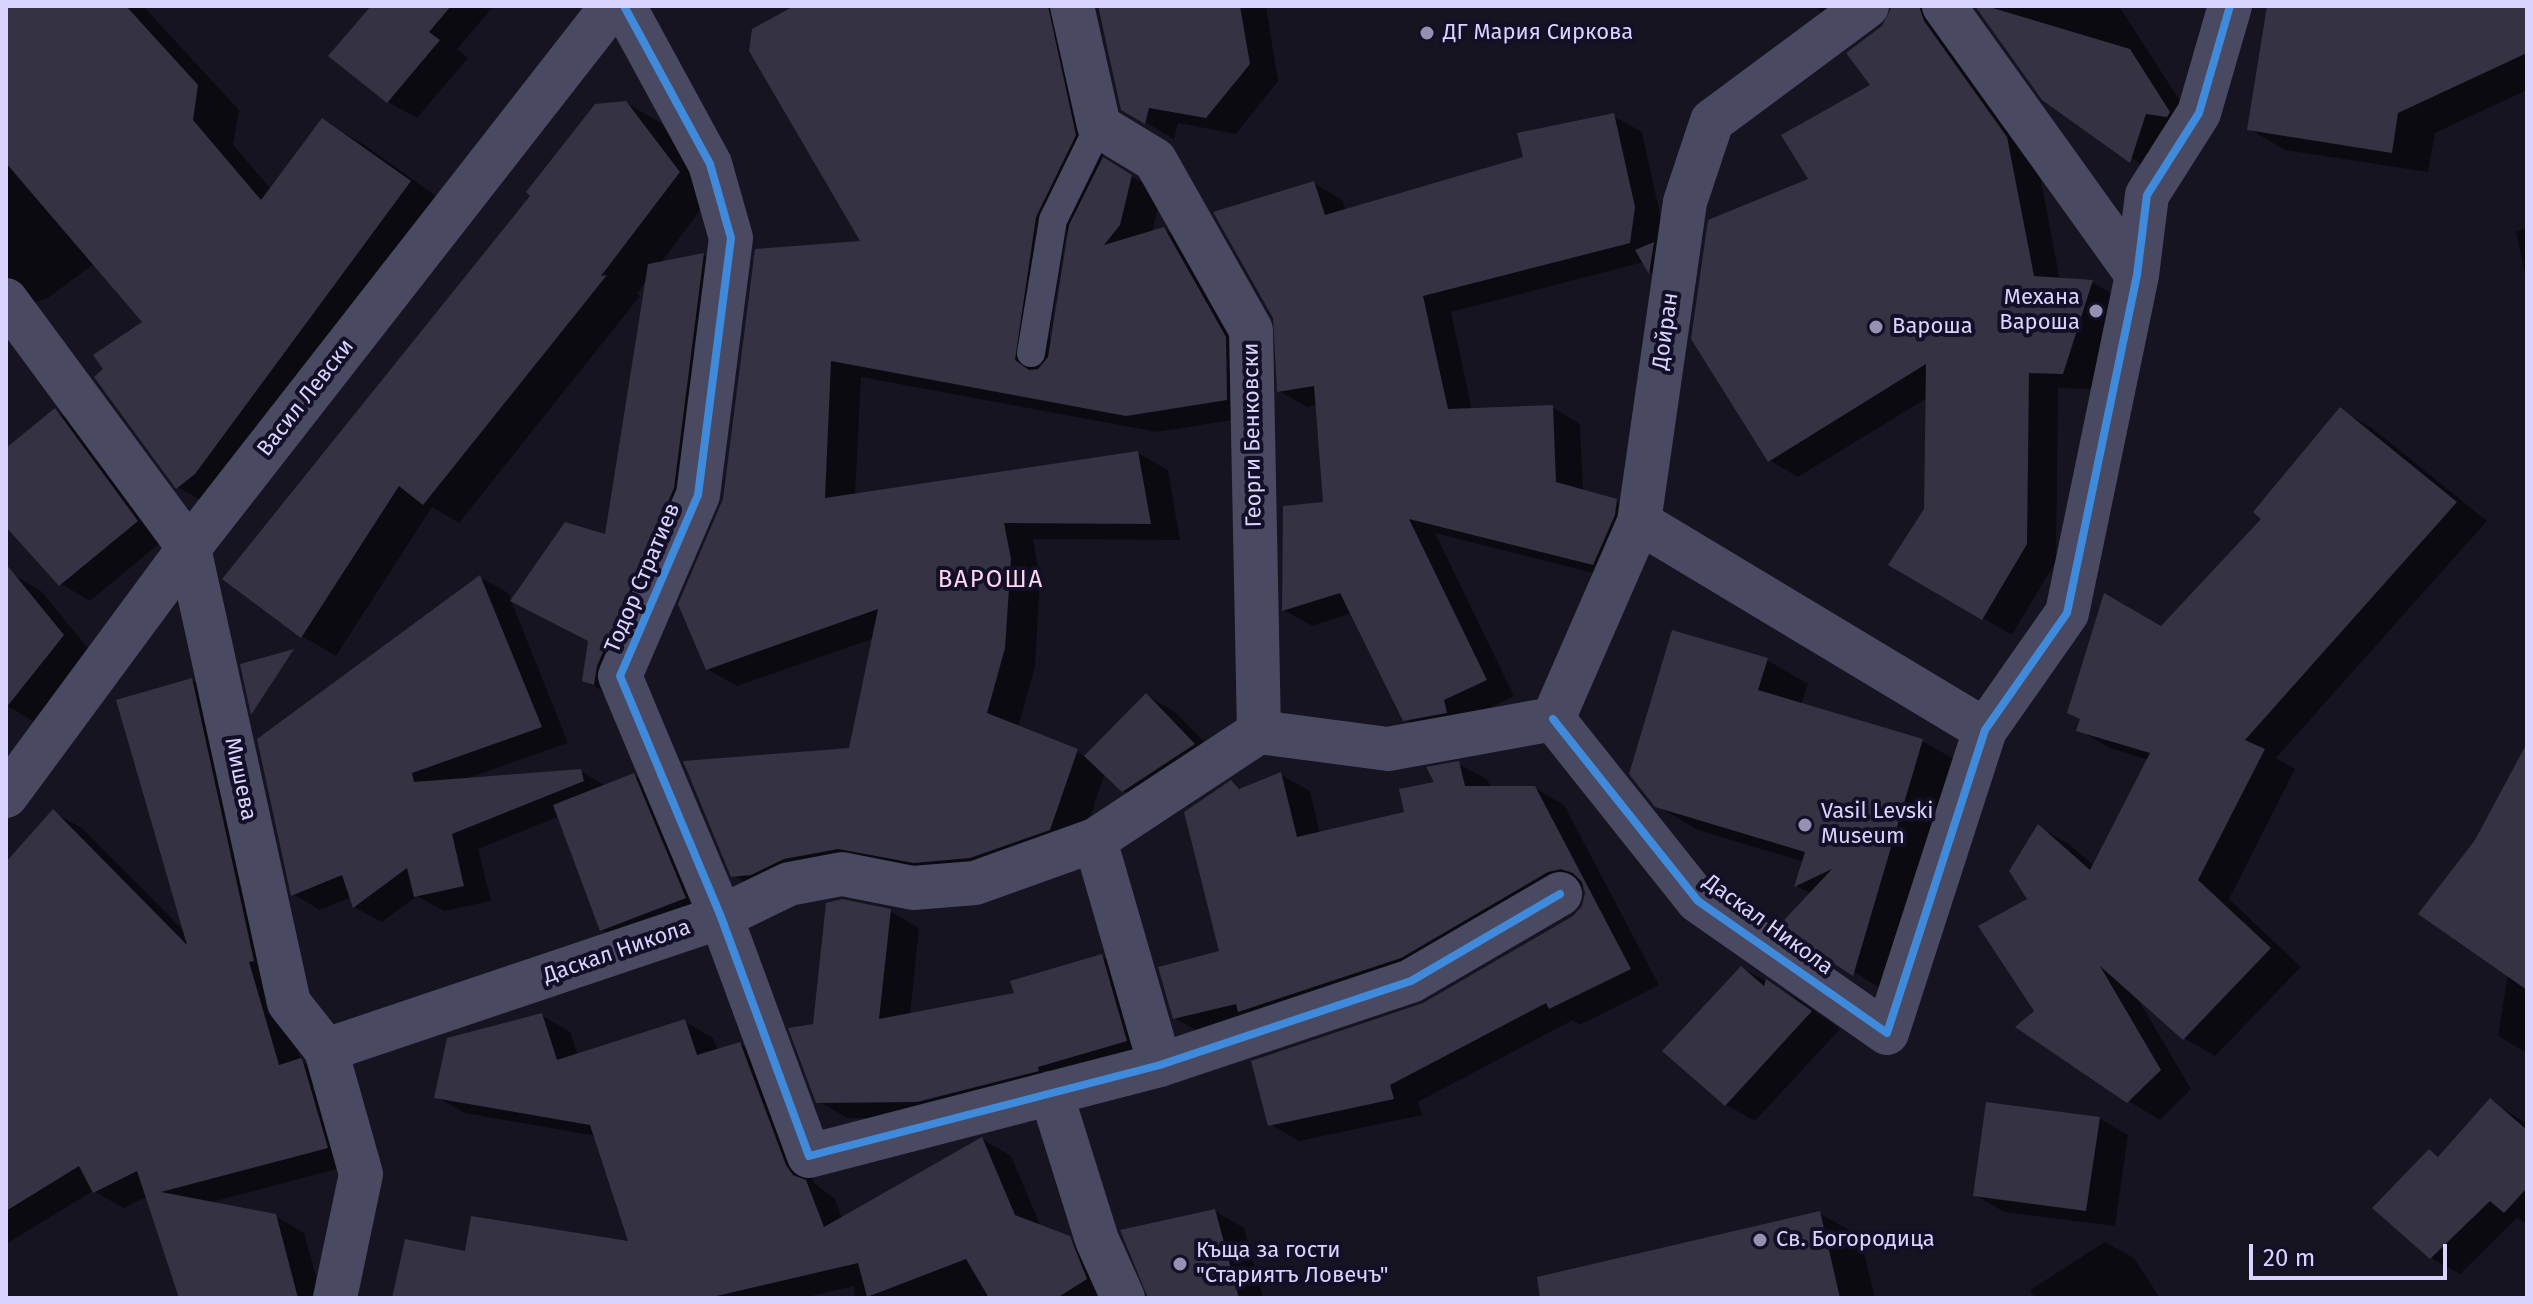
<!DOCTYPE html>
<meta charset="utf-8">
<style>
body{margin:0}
#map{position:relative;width:2533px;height:1304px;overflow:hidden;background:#161421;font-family:"Fira Sans",sans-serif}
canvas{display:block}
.frame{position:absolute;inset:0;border:8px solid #d9d4ff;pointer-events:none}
.scale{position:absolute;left:2249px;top:1244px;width:198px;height:36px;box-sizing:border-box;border:4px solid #d9d4ff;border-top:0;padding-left:10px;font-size:24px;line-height:28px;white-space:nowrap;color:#d9d4ff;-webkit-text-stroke:6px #130f26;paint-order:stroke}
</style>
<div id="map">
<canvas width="2533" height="1304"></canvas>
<div class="frame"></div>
<div class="scale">20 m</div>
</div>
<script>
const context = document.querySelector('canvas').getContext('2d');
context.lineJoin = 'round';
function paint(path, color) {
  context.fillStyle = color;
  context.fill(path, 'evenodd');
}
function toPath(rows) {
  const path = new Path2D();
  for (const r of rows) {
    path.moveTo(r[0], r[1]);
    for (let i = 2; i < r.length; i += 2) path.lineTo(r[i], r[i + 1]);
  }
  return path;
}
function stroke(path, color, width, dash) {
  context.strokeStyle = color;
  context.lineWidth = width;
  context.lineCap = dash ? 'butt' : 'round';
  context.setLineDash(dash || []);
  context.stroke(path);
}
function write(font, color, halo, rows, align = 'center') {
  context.font = font + ' "Fira Sans",sans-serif';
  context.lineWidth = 8;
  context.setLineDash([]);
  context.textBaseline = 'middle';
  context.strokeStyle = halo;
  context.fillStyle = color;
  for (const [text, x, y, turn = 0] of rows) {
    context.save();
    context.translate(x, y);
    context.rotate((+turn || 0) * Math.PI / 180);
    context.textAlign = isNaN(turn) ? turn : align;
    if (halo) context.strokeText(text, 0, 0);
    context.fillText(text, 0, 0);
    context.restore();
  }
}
paint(toPath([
 [6,6,143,6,239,110,233,145,271,189,322,120,363,144,450,206,219,511,178,487,145,323,95,263,48,298,32,303,6,329],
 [373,6,494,6,457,49,468,58,417,118,388,102,331,56],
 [798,6,1082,6,1105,152,1102,159,1161,194,1152,233,1164,229,1194,246,1256,355,1257,416,1157,432,861,377,855,496,1138,453,1168,470,1180,540,1033,539,1040,578,1035,666,1018,728,1086,756,1147,695,1175,712,1223,761,1153,807,1123,791,1105,773,1080,846,1001,874,763,893,733,875,851,750,875,638,737,686,707,669,863,243],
 [1070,225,1053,338,1049,337,1066,235],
 [1097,6,1266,6,1278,81,1236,134,1178,123,1174,139,1123,109],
 [1813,6,1876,6,1846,28],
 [1893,6,1955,6,2036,155,2060,280,2092,282,2121,299,2092,389,2058,388,2056,561,2012,635,1891,564,1926,509,1927,398,1798,477,1769,460,1811,180,1873,86,1883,28],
 [1977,6,2119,6,2198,129,2160,177,2044,99],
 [2310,6,2527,6,2527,90,2435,133,2428,172,2285,150,2249,129],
 [626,103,661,123,713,193,660,264,704,255,732,272,702,505,613,697,584,680,590,642,542,617,607,537,647,280,637,294,640,296,459,523,432,507,336,656,302,636],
 [1613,116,1642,132,1662,224,1664,280,1651,272,1644,262,1451,312,1472,410,1552,407,1580,424,1583,492,1616,501,1645,517,1621,580,1435,533,1514,696,1433,736,1405,719,1352,613,1312,626,1284,610,1325,504,1317,405,1307,407,1279,391,1314,183,1342,200,1346,211,1525,158],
 [2527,229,2527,285,2516,231],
 [2341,410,2372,428,2487,521,2276,758,2295,769,2229,899,2301,967,2215,1056,2184,1038,2138,999,2191,1089,2160,1120,2128,1101,2037,1012,2030,900,2039,827,2070,845,2094,866,2149,760,2110,748,2079,730,2162,628,2263,518],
 [55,411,84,427,166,538,90,601,61,584,6,524,6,450],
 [12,574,41,591,92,653,36,723,6,705,6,578],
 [480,577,508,593,568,743,468,778,580,771,606,786,633,775,663,792,714,915,631,947,602,930,560,816,478,849,491,901,444,911,417,896,382,922,354,907,352,897,320,910,293,894],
 [1767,660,1808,684,1801,705,1922,741,1963,764,1894,997,1784,928,1811,894,1797,886,1804,862,1698,830,1657,806],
 [192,680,220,697,277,978,301,1061,330,1077,356,1164,208,1203,275,1216,304,1233,322,1298,181,1298,148,1196,124,1208,93,1191,6,1244,6,865,53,812,82,828,186,933],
 [1459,764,1488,780,1490,788,1535,788,1564,805,1659,985,1580,1025,1573,1020,1418,1102,1422,1115,1299,1141,1270,1124,1424,1005,1574,917,1584,907,1587,893,1585,886,1578,888,1430,974,1204,1035,1175,1018,1222,952,1231,783,1243,790,1281,775,1310,791,1320,834,1407,813],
 [2527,769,2527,1053,2498,1036,2508,974,2476,841],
 [890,911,919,928,910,1015,1017,994,1102,956,1131,973,1155,1057,947,1118,847,1118,818,1101,815,1026],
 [1742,968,1796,998,1840,1029,1755,1121,1726,1105],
 [541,1015,570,1032,578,1055,684,1021,713,1038,718,1051,740,1044,769,1061,814,1183,835,1199,842,1219,982,1139,1011,1156,1041,1227,1098,1255,1117,1298,855,1298,854,1286,803,1298,394,1298,466,1253,631,1243,596,1136,465,1113,436,1097],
 [2491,1101,2527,1124,2527,1224,2517,1218,2460,1274,2431,1258,2430,1151,2440,1157],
 [2099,1118,2128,1135,2115,1226,2004,1212,1975,1195],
 [1215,1211,1244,1228,1263,1298,1149,1298],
 [1819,1213,1860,1236,1875,1298,1575,1298],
 [2105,1242,2134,1258,2160,1298,2035,1298,2030,1290]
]), '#0007');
paint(toPath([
 [6,6,126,6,198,85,193,120,261,200,322,118,411,181,195,474,176,489,94,377,103,369,93,355,142,322,6,163],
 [371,6,451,6,429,32,440,40,387,103,328,56],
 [794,6,1048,6,1076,135,1036,217,1015,360,1029,370,1038,369,1048,357,1069,225,1103,157,1132,175,1120,225,1104,245,1164,227,1226,337,1227,400,1126,416,831,361,825,498,1138,451,1151,524,1004,523,1011,559,1005,648,987,713,1078,749,1050,830,970,858,914,863,838,849,784,859,751,875,731,877,683,761,849,748,878,609,706,670,678,604,723,499,755,249,860,241,749,51,752,29],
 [1098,6,1240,6,1250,64,1206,118,1149,108,1145,124,1121,110],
 [1892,6,1919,6,1924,21,2007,137,2034,276,2093,280,2063,374,2029,373,2027,544,1982,620,1888,565,1924,509,1926,364,1768,462,1691,339,1708,220,1808,179,1781,135,1870,85,1846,53,1882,26],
 [1975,6,1986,6,2130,49,2170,112,2167,117,2146,114,2130,163,2042,100],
 [2267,6,2527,6,2527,53,2398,113,2392,153,2247,130],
 [626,101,680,172,601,276,607,275,423,505,399,486,301,638,222,579,530,196,526,192,595,104],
 [1614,113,1635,207,1630,243,1423,296,1448,409,1553,405,1556,482,1617,499,1615,515,1593,565,1409,519,1487,680,1444,700,1447,713,1403,721,1340,593,1282,611,1283,506,1323,502,1314,386,1277,392,1273,318,1213,212,1314,181,1325,215,1523,157,1517,133],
 [1654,242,1649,274,1635,250],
 [704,253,674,488,597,666,594,685,582,681,588,641,510,601,565,522,605,534,648,264],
 [2340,407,2457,502,2245,740,2265,749,2198,880,2271,948,2183,1040,2100,966,2161,1070,2127,1103,2015,1027,2034,1011,1978,926,2027,899,2009,871,2038,824,2090,870,2150,753,2076,731,2080,719,2067,713,2104,593,2161,626,2261,519,2253,512],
 [55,408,138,521,59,586,6,527,6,448],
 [6,564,64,635,6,708],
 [480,575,542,727,412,773,414,782,581,769,584,781,452,834,464,886,414,897,407,868,353,908,342,875,291,896,257,739],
 [1672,630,1768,658,1758,690,1923,739,1853,976,1782,929,1785,919,1832,869,1794,887,1805,852,1655,807,1629,774],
 [294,649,251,715,240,664],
 [192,678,254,961,249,962,279,1065,301,1058,303,1062,328,1148,161,1192,276,1214,298,1298,179,1298,137,1171,93,1193,79,1166,6,1211,6,862,53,809,187,945,116,700],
 [1146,693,1195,744,1122,792,1084,756],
 [2527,743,2527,990,2418,914,2475,840],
 [1459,761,1465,786,1535,786,1631,969,1549,1009,1546,1003,1390,1085,1394,1099,1268,1126,1251,1061,1423,1003,1573,916,1582,906,1585,893,1582,882,1573,873,1561,869,1548,872,1401,958,1238,1012,1236,1004,1173,1019,1158,967,1219,951,1184,812,1231,780,1239,789,1281,772,1297,837,1404,812,1399,789,1434,782,1426,767],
 [634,773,686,898,600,931,553,805],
 [842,899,891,909,879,1019,1014,993,1010,981,1102,954,1127,1041,1038,1067,1039,1071,917,1102,816,1103,788,1028,813,1024,826,903],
 [1741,966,1764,986,1766,979,1812,1011,1725,1106,1662,1051],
 [542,1013,557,1060,685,1019,697,1055,740,1042,786,1165,793,1175,806,1180,824,1227,982,1137,1015,1215,1070,1236,1087,1279,1057,1298,989,1298,966,1259,867,1297,858,1263,708,1298,392,1298,405,1239,465,1251,471,1216,628,1241,590,1125,434,1098,447,1038],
 [2490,1098,2527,1130,2527,1188,2504,1213,2490,1201,2430,1259,2372,1208,2429,1149,2438,1157],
 [1986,1102,2100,1117,2086,1211,1973,1196],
 [1215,1209,1239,1298,1148,1298,1120,1230],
 [1820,1211,1840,1298,1540,1298,1537,1277]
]), '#343243');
stroke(toPath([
 [1031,353,1053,220,1099,126]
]), '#4a4962', 28);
stroke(toPath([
 [624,6,710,164,731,238,698,495,620,676,721,917,809,1156,1160,1065,1411,981,1560,894],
 [1072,6,1099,126,1155,160,1251,330,1259,732],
 [1944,6,2137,275],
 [6,300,189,548,289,1003,326,1050,361,1174,335,1298],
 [1639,522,1985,730],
 [1553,719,1698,901,1887,1033,1985,730,2067,613,2137,275,2147,195,2199,113,2230,6],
 [1553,719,1639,522,1685,202,1712,121,1867,6],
 [6,796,189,548,612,6],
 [1095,840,1160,1065],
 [326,1050,721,917,789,884,842,874,913,888,975,883,1095,840,1259,732,1388,749,1553,719],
 [1051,1093,1097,1240,1123,1298]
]), '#4a4962', 44);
stroke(toPath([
 [624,6,710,164,731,238,698,495,620,676,721,917,809,1156,1160,1065,1411,981,1560,894],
 [1553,719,1698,901,1887,1033,1985,730,2067,613,2137,275,2147,195,2199,113,2230,6]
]), '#408adc', 8);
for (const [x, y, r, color] of [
 [1427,33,8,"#9591b1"],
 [2096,311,8,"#9591b1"],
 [1876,327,8,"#9591b1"],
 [1805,825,8,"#9591b1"],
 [1760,1240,8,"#9591b1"],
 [1180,1264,8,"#9591b1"]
]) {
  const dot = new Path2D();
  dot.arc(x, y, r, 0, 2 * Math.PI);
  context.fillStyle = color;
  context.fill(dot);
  stroke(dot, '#130f26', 3);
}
write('22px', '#d9d4ff', '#130f26', [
 ["ДГ Мария Сиркова",1443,33],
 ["Механа",2080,298,"right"],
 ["Вароша",2080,323,"right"],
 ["Вароша",1892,327],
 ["Vasil Levski",1821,812],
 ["Museum",1821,837],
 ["Св. Богородица",1776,1240],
 ["Къща за гости",1196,1251],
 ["\"Стариятъ Ловечъ\"",1196,1276]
], 'left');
write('22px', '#d9d4ff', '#130f26', [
 ["Дойран",1666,331,-82],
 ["Васил Левски",306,398,-52],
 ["Георги Бенковски",1253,435,-91],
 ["Тодор Стратиев",643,578,-67],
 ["Мишева",240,779,78],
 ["Даскал Никола",1768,925,36],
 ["Даскал Никола",617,952,-19]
]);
context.letterSpacing = '2px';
write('24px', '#ffd6f0', '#130f26', [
 ["ВАРОША",991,580]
]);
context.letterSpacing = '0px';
</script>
